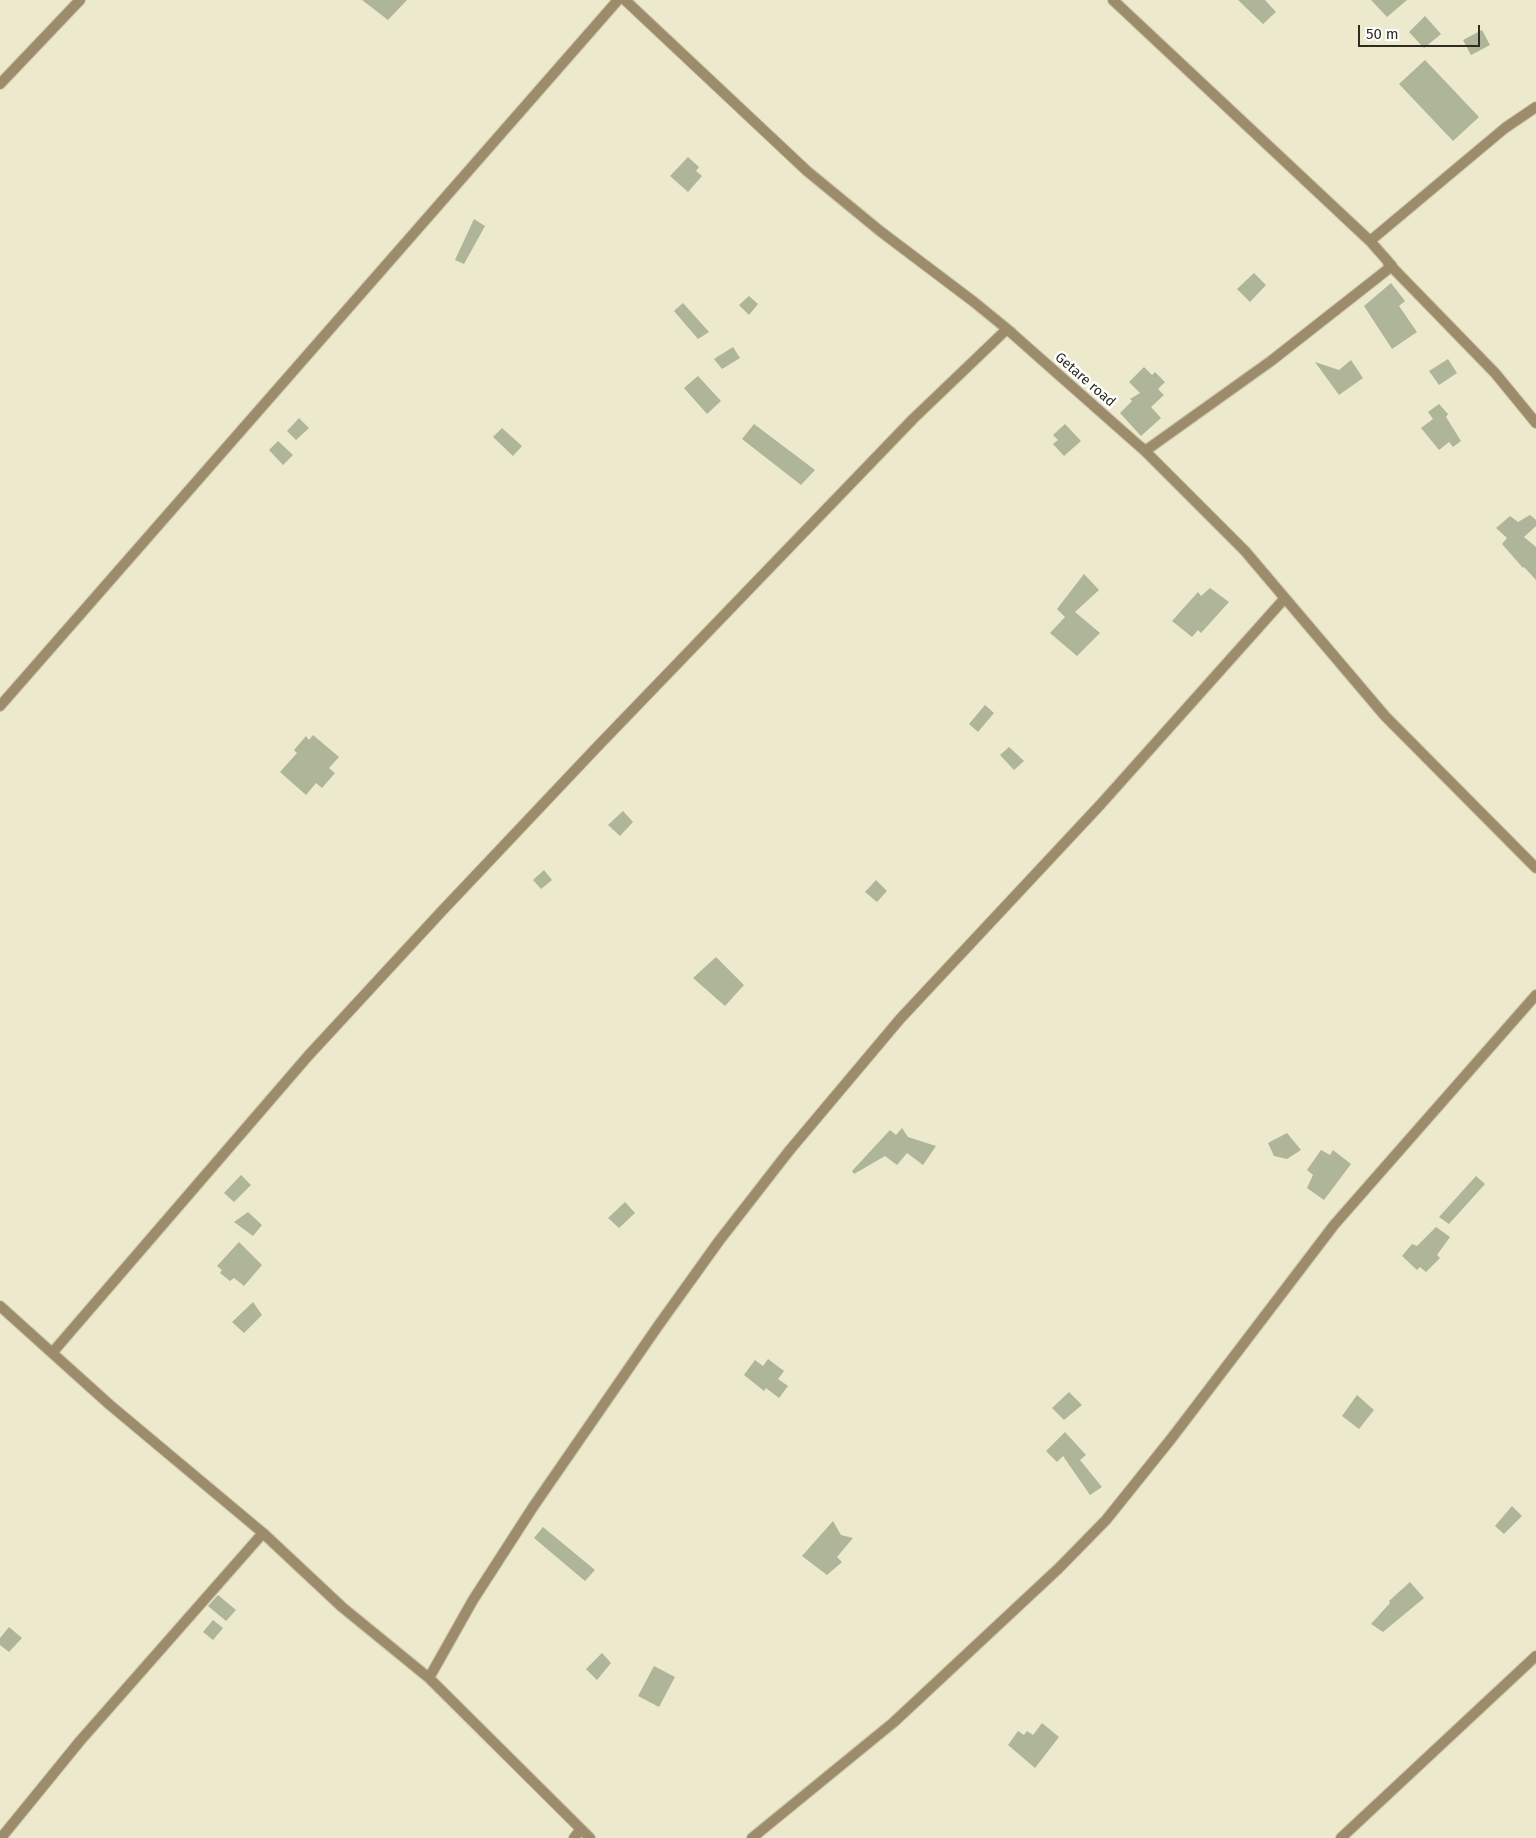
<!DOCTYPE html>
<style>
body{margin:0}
#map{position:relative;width:1536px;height:1838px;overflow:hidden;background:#ede9cc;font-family:"Fira Sans",sans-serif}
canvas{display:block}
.scale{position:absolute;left:1358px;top:25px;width:122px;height:22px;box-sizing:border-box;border:2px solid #2e2c21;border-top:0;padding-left:6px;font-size:15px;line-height:18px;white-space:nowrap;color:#2e2c21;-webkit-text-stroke:4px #fff;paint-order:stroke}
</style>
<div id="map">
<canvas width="1536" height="1838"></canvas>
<div class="scale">50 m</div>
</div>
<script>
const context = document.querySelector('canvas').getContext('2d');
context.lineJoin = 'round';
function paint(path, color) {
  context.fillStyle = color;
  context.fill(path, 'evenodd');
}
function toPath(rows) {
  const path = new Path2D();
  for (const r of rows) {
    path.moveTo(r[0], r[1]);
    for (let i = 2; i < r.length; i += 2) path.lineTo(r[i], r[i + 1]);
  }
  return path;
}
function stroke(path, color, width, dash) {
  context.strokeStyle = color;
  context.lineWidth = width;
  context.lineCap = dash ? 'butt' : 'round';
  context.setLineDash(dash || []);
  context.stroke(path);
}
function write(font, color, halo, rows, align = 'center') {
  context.font = font + ' "Fira Sans",sans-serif';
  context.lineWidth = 5;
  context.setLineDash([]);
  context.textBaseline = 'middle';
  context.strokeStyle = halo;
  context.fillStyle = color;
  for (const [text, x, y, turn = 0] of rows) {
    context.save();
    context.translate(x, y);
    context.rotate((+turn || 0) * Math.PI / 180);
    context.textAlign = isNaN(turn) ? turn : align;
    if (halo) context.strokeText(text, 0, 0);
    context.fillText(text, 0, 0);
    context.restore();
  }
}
paint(toPath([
 [362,0,407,0,388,20],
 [1238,0,1265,0,1276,12,1263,24],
 [1371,0,1407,0,1387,17],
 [1425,16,1441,34,1424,48,1409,32],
 [1482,30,1490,45,1471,55,1463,40],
 [1425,60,1479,117,1453,141,1399,84],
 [688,157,699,167,696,171,702,176,688,192,670,176],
 [474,219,485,226,464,264,455,260],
 [1254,273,1266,285,1250,302,1237,289],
 [1391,283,1405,301,1399,306,1417,332,1392,349,1364,306],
 [749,296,758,304,749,315,739,305],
 [683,303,709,332,698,339,674,311],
 [733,347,740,358,722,369,714,359],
 [1448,359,1457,373,1439,385,1429,371],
 [1351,360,1363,378,1339,395,1315,362,1339,370],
 [1144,367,1152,375,1155,372,1165,382,1158,389,1164,395,1151,407,1161,418,1141,436,1120,413,1132,401,1130,399,1140,393,1129,382],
 [698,376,721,401,707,414,684,388],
 [1439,404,1448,414,1446,417,1461,441,1453,447,1449,442,1439,450,1421,428,1433,419,1428,412],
 [299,418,309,428,296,440,287,431],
 [754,424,815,470,801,485,742,439],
 [1065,424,1081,441,1064,456,1053,444,1058,440,1053,435],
 [502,428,522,446,513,456,493,437],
 [278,441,293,455,283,465,269,450],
 [1530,515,1536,520,1536,526,1524,537,1536,547,1536,580,1524,567,1523,568,1502,544,1507,538,1496,528,1510,516,1518,522],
 [1084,574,1099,590,1075,612,1100,633,1077,656,1050,633,1065,617,1057,609],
 [1210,588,1229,602,1201,633,1198,630,1192,637,1172,621,1198,592,1201,596],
 [985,705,994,713,978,732,969,724],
 [313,735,339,757,329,768,335,773,322,788,316,783,306,795,280,772,297,753,294,750,306,736,309,740],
 [1009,747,1024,761,1014,770,1000,755],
 [623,811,633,822,620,836,608,825],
 [544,870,552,880,541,889,533,880],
 [876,880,887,891,877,902,865,892],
 [716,957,744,985,725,1006,693,978],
 [902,1128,908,1137,936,1146,923,1165,907,1153,897,1165,885,1156,854,1174,852,1171,890,1130,896,1135],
 [1287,1133,1301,1150,1287,1159,1274,1156,1268,1143],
 [1321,1150,1330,1155,1333,1150,1351,1164,1324,1200,1307,1188,1313,1175,1307,1170],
 [241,1175,251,1185,234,1202,224,1193],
 [1476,1176,1485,1184,1449,1224,1439,1217],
 [625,1202,635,1213,619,1228,608,1218],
 [248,1212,262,1225,253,1236,234,1222],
 [1436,1227,1450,1237,1437,1255,1440,1258,1426,1272,1420,1267,1417,1270,1402,1256,1412,1244,1417,1246],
 [239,1242,262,1265,244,1286,234,1278,230,1281,220,1273,222,1270,217,1266],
 [253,1302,262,1315,244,1333,232,1322],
 [768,1359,784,1371,778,1379,788,1386,779,1398,766,1388,764,1391,744,1375,755,1360,763,1366],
 [1069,1392,1082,1405,1064,1420,1052,1408],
 [1357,1395,1374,1410,1359,1429,1342,1416],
 [1065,1432,1086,1455,1080,1460,1102,1487,1090,1495,1063,1456,1057,1462,1046,1451],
 [1512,1506,1522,1516,1504,1534,1495,1526],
 [833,1521,841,1535,853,1538,837,1557,842,1562,827,1575,802,1556],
 [543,1527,595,1570,585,1581,534,1538],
 [1410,1582,1424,1598,1383,1632,1371,1624,1390,1603,1389,1601],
 [218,1595,236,1610,226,1621,208,1606],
 [213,1620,223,1628,213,1640,203,1632],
 [9,1627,22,1638,9,1652,0,1645,0,1638],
 [602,1653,611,1663,597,1680,586,1669],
 [654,1666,675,1677,659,1707,638,1696],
 [1042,1723,1059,1737,1035,1768,1008,1745,1018,1731,1024,1735,1027,1731,1033,1735]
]), '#aeb599');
const minor = toPath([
 [625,0,807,171,880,231,974,302,1012,333],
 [1113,0,1370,241,1392,266,1271,361,1145,451,1141,447],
 [0,84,80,0],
 [1370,241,1505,128,1536,107],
 [1388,263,1495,373,1536,423],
 [0,706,618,0],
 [0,1306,110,1405,263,1533,342,1607,429,1678,590,1838],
 [52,1353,308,1056,441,912,597,747,913,419,1007,329,1145,451,1245,551,1385,716,1536,868],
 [429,1678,473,1600,533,1507,658,1326,719,1241,789,1151,900,1019,1101,804,1285,598],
 [1,1838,80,1741,263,1533],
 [574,1838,580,1830],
 [752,1838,894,1722,1059,1568,1106,1520,1171,1439,1334,1225,1536,995],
 [1341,1838,1536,1656]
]);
stroke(minor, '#cbc7ad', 12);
stroke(minor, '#9d8c6c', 10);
write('14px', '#2e2c21', '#fff', [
 ["Getare road",1085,380,41]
]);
</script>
